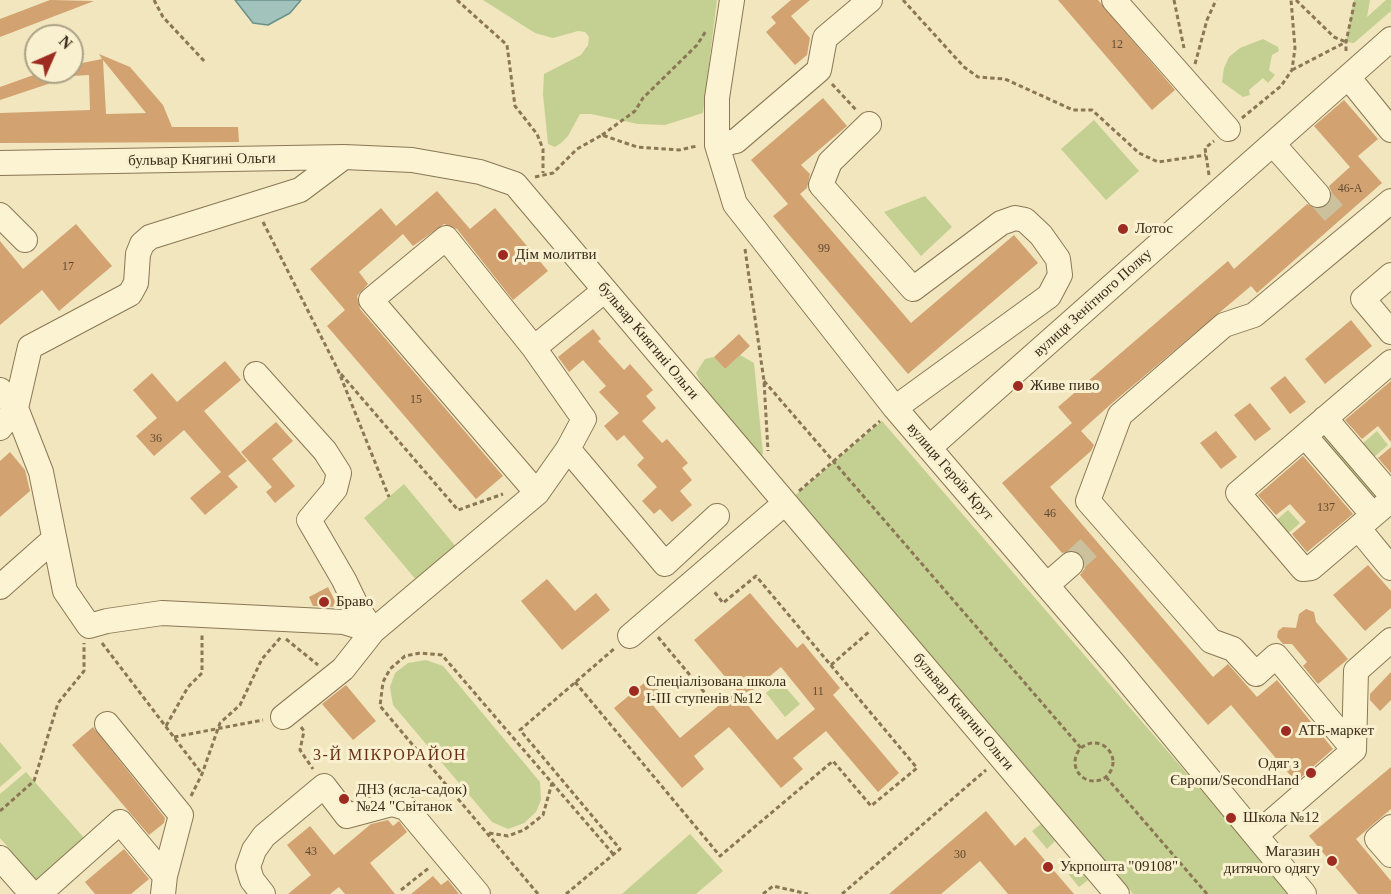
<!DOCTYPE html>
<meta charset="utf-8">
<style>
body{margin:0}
#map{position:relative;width:1391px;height:894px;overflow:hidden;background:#f1e6be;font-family:"Times New Roman",serif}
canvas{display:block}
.north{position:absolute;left:24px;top:24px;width:60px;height:60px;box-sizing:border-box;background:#f8f0ce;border:2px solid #aca286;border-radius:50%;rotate:45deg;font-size:16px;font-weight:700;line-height:24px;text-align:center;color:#392c1b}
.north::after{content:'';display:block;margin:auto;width:21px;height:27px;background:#9e2b21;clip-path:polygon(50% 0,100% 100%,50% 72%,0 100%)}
</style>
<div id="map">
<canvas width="1391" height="894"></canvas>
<div class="north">N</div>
</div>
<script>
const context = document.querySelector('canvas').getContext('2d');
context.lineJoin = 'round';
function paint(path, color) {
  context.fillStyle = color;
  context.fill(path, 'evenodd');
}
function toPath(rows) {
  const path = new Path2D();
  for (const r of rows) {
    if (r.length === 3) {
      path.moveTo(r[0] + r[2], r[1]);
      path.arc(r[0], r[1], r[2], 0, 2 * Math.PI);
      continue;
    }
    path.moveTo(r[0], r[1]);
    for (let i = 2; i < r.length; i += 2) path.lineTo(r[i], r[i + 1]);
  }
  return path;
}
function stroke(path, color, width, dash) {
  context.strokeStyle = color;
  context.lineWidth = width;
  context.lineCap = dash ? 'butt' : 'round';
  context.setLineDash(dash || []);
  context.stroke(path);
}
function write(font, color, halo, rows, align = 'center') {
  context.font = font + ' "Times New Roman",serif';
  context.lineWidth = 6;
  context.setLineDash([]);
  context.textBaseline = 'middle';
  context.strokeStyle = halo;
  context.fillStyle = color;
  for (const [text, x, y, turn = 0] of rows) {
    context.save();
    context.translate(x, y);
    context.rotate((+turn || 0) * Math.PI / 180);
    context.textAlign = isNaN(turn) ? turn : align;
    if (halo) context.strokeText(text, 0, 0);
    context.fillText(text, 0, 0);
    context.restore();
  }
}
paint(toPath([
 [483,0,717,0,703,113,665,125,638,124,591,114,580,114,568,136,561,143,555,147,548,144,543,94,544,74,581,55,588,45,589,37,585,32,578,31,553,38,535,33],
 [1354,0,1370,0,1367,17,1386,0,1391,0,1391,11,1354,43,1346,42],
 [1263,39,1278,47,1279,51,1272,55,1269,70,1275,75,1268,83,1263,78,1249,90,1250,95,1243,97,1222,82,1224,68,1229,57,1240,48],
 [1094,120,1139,171,1106,200,1061,149],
 [925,196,952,227,921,256,884,212],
 [740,355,754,363,763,454,760,457,708,396,696,373,705,359,714,357,725,369],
 [882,421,1291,894,1133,894,792,498],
 [1326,427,1384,496,1374,504,1317,436],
 [1377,431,1388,445,1373,458,1361,445],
 [404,484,457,548,417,581,364,518],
 [1288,510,1300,523,1284,537,1273,523],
 [426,660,443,666,540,782,541,800,536,812,524,823,508,829,492,822,393,705,390,687,395,673,408,663],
 [780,681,800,704,785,717,766,693],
 [0,742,22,768,0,787],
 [26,772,85,839,37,881,0,838,0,794],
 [1041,824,1055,841,1047,849,1032,831],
 [690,834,723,871,696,894,622,894],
 [1073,862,1088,880,1079,887,1065,870]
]), '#c3d091');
const water = toPath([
 [235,0,301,0,290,13,268,25,253,23,235,0]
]);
paint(water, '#a2c2bc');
stroke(water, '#68918a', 1.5);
paint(toPath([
 [50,0,94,1,0,37,0,19],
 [791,0,810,0,791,16,810,38,807,55,795,65,766,32,776,23,771,17],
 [1058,0,1098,0,1175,90,1152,110],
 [99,54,130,67,163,105,172,127,238,127,239,142,0,143,0,113,90,110,89,75,72,76,0,100,0,87,42,72,72,72,72,65,102,59],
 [103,60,146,113,106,114],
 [823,98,847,126,801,165,810,174,807,188,800,194,911,323,1014,235,1038,263,908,374,773,216,788,204,751,160],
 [1344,100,1378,139,1358,156,1382,183,1257,293,1251,286,1111,404,1081,431,1094,445,1091,451,1050,487,1213,677,1228,664,1257,697,1277,680,1333,749,1296,782,1231,705,1208,725,1080,575,1085,568,1082,555,1075,550,1062,553,1002,483,1072,423,1058,407,1228,261,1234,269,1307,204,1320,209,1328,205,1332,193,1329,186,1350,167,1314,126],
 [437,191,470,229,495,208,548,271,513,300,457,229,444,224,413,246,403,234,359,272,368,284,357,296,360,309,503,476,476,499,327,326,345,310,310,269,381,208,396,226],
 [76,224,112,266,59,311,42,290,0,325,0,241,23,269],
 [1351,320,1372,346,1325,384,1305,359],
 [593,329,601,339,598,341,624,370,630,364,653,390,646,396,656,408,642,421,662,443,667,439,688,463,682,468,692,480,680,491,692,505,672,522,660,509,654,514,642,501,657,487,637,465,644,458,624,435,617,441,604,426,619,413,599,392,606,386,583,360,569,372,558,357],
 [739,334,750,346,725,369,714,357],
 [225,361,241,380,204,411,247,461,228,476,238,487,205,515,190,498,221,472,184,430,154,456,136,436,157,418,133,390,152,373,177,402],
 [1285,376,1306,402,1290,414,1270,388],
 [1391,381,1391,442,1378,426,1362,439,1345,420],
 [1250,403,1271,429,1255,441,1234,415],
 [276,422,293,441,272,459,295,486,275,503,266,492,272,487,241,452],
 [1216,431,1237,457,1221,469,1200,443],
 [1391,447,1391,473,1378,458],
 [10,452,25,470,30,491,0,517,0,461],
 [1303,456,1353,514,1307,552,1292,534,1306,522,1290,504,1276,515,1258,495],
 [1368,565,1391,591,1391,608,1365,631,1333,595],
 [547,579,575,611,596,593,610,610,562,650,521,601],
 [328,587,338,607,313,606,309,597],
 [750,593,797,648,803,643,840,688,833,695,899,773,878,792,826,731,793,758,803,769,781,788,729,727,694,756,704,769,682,788,614,708,649,679,662,694,651,703,680,738,736,691,777,740,815,709,781,667,743,698,694,640],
 [1306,609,1314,612,1316,622,1348,659,1318,684,1303,666,1307,662,1292,644,1283,644,1277,637,1278,631,1283,627,1296,628,1299,614],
 [1391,672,1391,700,1380,711,1370,700,1370,694],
 [346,685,376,721,353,740,322,704],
 [93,727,165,818,164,823,149,835,72,745],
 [1391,767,1391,809,1356,839,1391,881,1391,894,1358,894,1309,836],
 [986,811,1015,846,1025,837,1074,894,1008,894,980,861,941,894,889,894],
 [388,820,393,826,399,821,407,832,370,863,395,894,345,894,339,887,330,894,288,894,311,875,287,845,310,826,334,855,371,824],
 [124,849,149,879,131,894,95,894,85,882],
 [433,876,441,885,448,880,459,894,411,894]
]), '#d2a271');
stroke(toPath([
 [1318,195,1340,220],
 [1071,564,1096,541]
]), '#ccc19d', 24, [24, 12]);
const minor = toPath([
 [732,0,717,98,717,145,735,204,895,408,1114,664,1304,894],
 [1114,0,1228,129],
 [1348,77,1391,130],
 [869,124,830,162,821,185,913,289,1001,223,1015,218,1025,220,1041,235,1058,259,1060,275,1049,296,895,408],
 [1273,144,1318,195],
 [717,145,736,141,819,70,825,38,870,0],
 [0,163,344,157,412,160,480,172,515,184,1117,894],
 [0,215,25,240],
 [1391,275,1363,299,1391,332],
 [534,348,605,290],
 [1391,362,1238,493,1303,569,1311,568,1391,500],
 [256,374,325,451,339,473,335,489,309,520,344,580,357,607,373,631,537,493,568,449,584,419,534,348,446,238,371,300,537,493],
 [0,390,16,408,41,472,65,591,89,626,107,621,162,613,344,622,373,631,343,669,283,717],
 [1325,418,1391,495],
 [0,428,16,408,30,347,130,294,136,283,138,254,142,244,150,237,300,190,344,157],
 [1305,436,1373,515],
 [929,448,1391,39],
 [568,449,665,564,717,516],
 [1358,528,1391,568],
 [1047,585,1071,564],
 [0,587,53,540],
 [630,636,785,503],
 [107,724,181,815,165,876],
 [1354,750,1276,656,1256,674,1233,649,1211,641,1088,501,1120,415,1224,325,1254,315,1391,201],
 [1391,827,1377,839,1391,855],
 [1256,835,1354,750,1356,671,1391,640],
 [0,858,32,894],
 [39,894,120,822,165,876,163,894],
 [263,894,252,880,248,867,254,850,264,836,324,786,347,816,392,804,406,808,478,894]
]);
stroke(minor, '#8b7755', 26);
stroke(toPath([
 [154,0,163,17,205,62],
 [457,0,507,45,515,106,537,134,543,149,543,173],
 [903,0,964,67,978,77,1005,79,1073,110,1092,110,1139,153,1158,162,1206,155],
 [1174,0,1184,48],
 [1296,0,1334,37,1346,42],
 [1346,51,1346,42,1355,0],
 [1195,64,1207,20,1216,0],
 [1292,70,1346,42],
 [832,84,856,110],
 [1242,118,1281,86,1292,70,1295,48,1291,0],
 [602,135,635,111,643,98,697,45,706,31],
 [1209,175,1205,148,1214,141],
 [535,177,553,173,577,149,602,135,637,147,679,150,697,146],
 [263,222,338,370,389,497],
 [745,249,764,381,768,451],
 [341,374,458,510,503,494],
 [764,381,1081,748],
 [799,491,880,421],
 [658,637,710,699],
 [286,639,318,665],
 [102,643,202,774],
 [831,665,870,631],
 [575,682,720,856,833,761,871,806,917,768,756,576,723,603,713,590],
 [166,726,188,687,202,673,202,634],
 [301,727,304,731,300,750,313,769],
 [174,737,263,720],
 [1094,762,19],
 [1106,777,1207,894],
 [191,796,202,774,220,723,240,705,262,659,281,637],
 [0,811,34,781,58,703,84,671,84,643],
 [489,833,508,836,524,830,543,815,552,783],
 [401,890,430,867],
 [538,894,380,706,383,682,390,669,405,656,420,653,442,655,614,855],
 [566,894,620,849,520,730,615,648],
 [763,894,773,886,808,894],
 [842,894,986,770]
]), '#8b7755', 3, [4.5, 3]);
stroke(minor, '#fbf3d2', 24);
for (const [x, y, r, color] of [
 [1123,229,6,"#9e2b21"],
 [503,255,6,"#9e2b21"],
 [1018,386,6,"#9e2b21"],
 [324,602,6,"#9e2b21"],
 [634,691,6,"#9e2b21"],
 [1286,731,6,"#9e2b21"],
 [1311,773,6,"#9e2b21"],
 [344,799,6,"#9e2b21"],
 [1231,818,6,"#9e2b21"],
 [1332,861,6,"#9e2b21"],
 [1048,867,6,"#9e2b21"]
]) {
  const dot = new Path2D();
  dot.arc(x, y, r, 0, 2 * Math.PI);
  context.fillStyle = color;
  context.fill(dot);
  stroke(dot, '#f8f0ce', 2);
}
write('12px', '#5f4a30', null, [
 ["12",1117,45],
 ["46-А",1350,189],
 ["99",824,249],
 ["17",68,267],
 ["15",416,400],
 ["36",156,439],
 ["137",1326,508],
 ["46",1050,514],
 ["11",818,692],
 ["43",311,852],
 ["30",960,855]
]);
write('15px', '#392c1b', '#f8f0ce', [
 ["бульвар Княгині Ольги",202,160,-1],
 ["вулиця Зенітного Полку",1093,303,-42],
 ["бульвар Княгині Ольги",648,341,50],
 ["вулиця Героїв Крут",950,472,49],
 ["бульвар Княгині Ольги",963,712,50]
]);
write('15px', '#392c1b', '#f8f0ce', [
 ["Лотос",1135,229],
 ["Дім молитви",515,255],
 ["Живе пиво",1030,386],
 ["Браво",336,602],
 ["Спеціалізована школа",646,682],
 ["І-ІІІ ступенів №12",646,699],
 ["АТБ-маркет",1298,731],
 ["Одяг з",1299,764,"right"],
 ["Європи/SecondHand",1299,781,"right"],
 ["ДНЗ (ясла-садок)",356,790],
 ["№24 \"Світанок",356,807],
 ["Школа №12",1243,818],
 ["Магазин",1320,852,"right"],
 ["дитячого одягу",1320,869,"right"],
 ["Укрпошта \"09108\"",1060,867]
], 'left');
context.letterSpacing = '1.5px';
write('16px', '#693017', '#f8f0ce', [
 ["3-Й МІКРОРАЙОН",390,756]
]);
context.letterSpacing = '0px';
</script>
